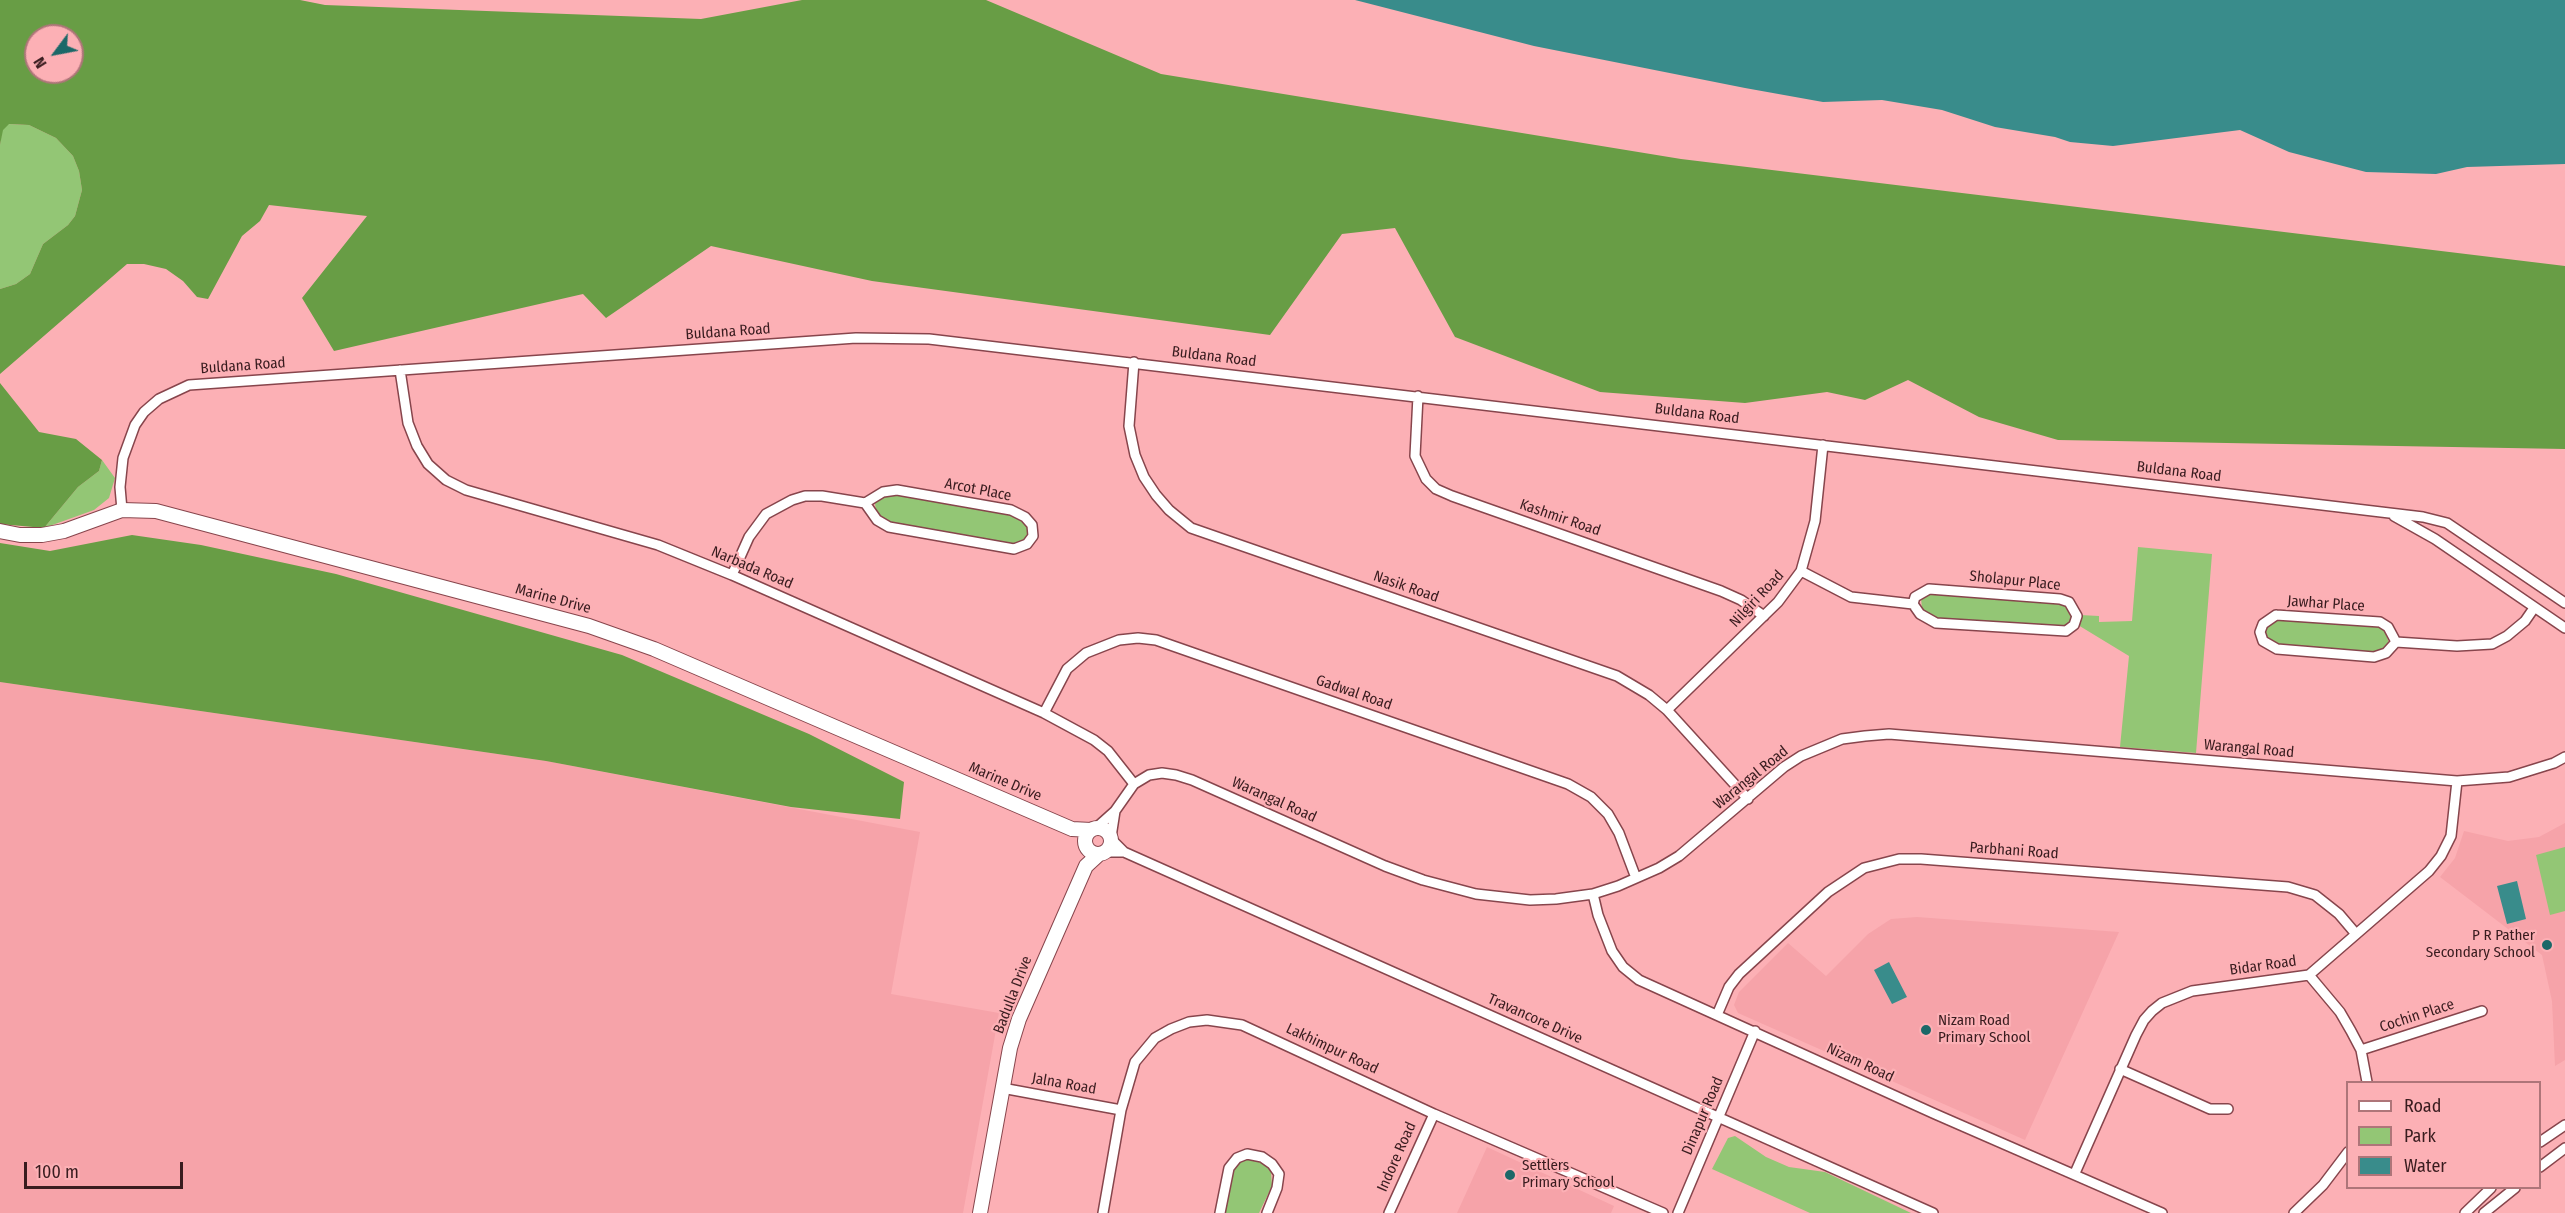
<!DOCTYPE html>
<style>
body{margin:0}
#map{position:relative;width:2565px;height:1213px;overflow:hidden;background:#fcb0b5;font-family:"Fira Sans Condensed",sans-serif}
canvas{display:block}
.legend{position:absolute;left:2346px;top:1081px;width:195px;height:108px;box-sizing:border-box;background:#fcb0b5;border:2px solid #ae7579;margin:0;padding:8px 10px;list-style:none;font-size:18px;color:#391c1f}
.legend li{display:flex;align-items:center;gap:12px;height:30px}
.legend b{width:30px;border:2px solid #ae7579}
.north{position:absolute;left:24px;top:24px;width:60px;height:60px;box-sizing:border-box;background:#fcb0b5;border:2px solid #ae7579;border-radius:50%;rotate:238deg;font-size:16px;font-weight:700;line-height:24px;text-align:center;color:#391c1f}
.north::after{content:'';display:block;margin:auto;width:21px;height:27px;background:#1b6868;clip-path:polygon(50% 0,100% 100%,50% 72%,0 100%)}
.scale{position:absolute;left:24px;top:1162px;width:159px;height:27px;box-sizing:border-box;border:3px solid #391c1f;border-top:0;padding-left:8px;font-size:18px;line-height:21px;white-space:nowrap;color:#391c1f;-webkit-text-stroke:4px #fcb0b5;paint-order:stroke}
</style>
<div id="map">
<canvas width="2565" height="1213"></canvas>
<ul class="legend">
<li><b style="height:8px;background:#fff"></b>Road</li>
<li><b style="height:16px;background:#93c675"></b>Park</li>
<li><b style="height:16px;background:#398c8b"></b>Water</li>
</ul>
<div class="north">N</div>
<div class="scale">100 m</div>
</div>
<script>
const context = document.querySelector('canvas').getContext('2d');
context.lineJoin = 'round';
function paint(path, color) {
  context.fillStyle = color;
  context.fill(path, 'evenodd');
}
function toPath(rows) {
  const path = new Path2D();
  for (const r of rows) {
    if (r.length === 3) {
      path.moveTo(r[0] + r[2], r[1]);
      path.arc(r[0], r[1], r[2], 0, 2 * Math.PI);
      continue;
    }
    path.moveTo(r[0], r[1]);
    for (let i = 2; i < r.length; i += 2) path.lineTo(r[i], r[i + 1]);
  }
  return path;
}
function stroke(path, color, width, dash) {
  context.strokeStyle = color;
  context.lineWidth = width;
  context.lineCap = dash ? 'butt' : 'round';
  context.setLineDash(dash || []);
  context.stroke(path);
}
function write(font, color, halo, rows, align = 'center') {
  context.font = font + ' "Fira Sans Condensed",sans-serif';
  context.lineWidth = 4.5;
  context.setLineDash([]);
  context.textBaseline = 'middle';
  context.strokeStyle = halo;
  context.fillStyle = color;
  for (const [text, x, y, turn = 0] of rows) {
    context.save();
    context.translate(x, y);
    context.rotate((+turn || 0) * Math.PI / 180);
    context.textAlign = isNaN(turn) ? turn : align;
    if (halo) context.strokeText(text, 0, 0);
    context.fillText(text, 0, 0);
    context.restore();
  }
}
paint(toPath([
 [0,682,546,761,920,832,891,994,999,1013,963,1213,0,1213],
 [2565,823,2565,1060,2555,1066,2552,1001,2542,955,2440,877,2455,858,2464,831,2508,841,2539,837],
 [1917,917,2119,932,2025,1140,1738,1013,1734,1005,1739,992,1788,943,1826,976,1868,934,1891,919],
 [1487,1147,1614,1206,1611,1213,1457,1213]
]), '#f6a3a9');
paint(toPath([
 [8,124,29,125,56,138,73,156,79,171,82,190,75,216,68,225,43,244,30,274,16,284,0,289,0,145,2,130],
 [102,460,115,478,109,498,94,510,44,528,78,487,99,471],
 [891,492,1005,511,1028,522,1029,537,1026,542,1009,546,885,522,876,513,875,503,878,498],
 [2138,547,2212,554,2196,753,2120,747,2129,656,2078,625,2080,615,2099,616,2099,622,2132,621],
 [1930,593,2051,600,2071,606,2073,620,2063,628,1944,619,1932,617,1922,609,1921,598],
 [2277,618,2379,626,2384,629,2389,643,2387,648,2379,654,2277,646,2267,641,2265,632,2266,627],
 [2565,847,2565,911,2550,915,2536,855],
 [1735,1136,1766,1157,1789,1167,1825,1172,1911,1213,1810,1213,1712,1169,1728,1138],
 [1248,1159,1265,1164,1271,1172,1272,1186,1259,1213,1225,1213,1233,1170,1238,1163]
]), '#93c675');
paint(toPath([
 [0,0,300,0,325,5,701,19,802,0,986,0,1161,74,1681,159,2565,266,2565,449,2058,440,1979,417,1908,380,1865,400,1827,392,1745,403,1600,392,1455,337,1395,228,1342,234,1270,335,872,281,711,246,606,318,583,294,334,351,302,298,367,216,269,205,260,221,242,236,208,299,197,297,183,281,166,269,144,264,127,264,0,374,0,289,16,284,30,274,43,244,68,225,75,216,82,190,79,171,73,156,56,138,29,125,9,124,3,130,0,145],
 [36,36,72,36,72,72,36,72],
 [0,383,39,432,76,439,102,460,99,471,78,487,44,528,0,524],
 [132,535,201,545,336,574,622,655,809,734,904,782,900,819,791,807,546,761,0,682,0,543,50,551]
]), '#689d45');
paint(toPath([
 [1355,0,2565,0,2565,164,2467,167,2436,174,2366,172,2289,152,2240,130,2113,146,2070,142,2055,137,1995,127,1942,110,1882,100,1823,102,1745,88,1534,46],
 [2517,881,2526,919,2507,924,2497,886],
 [1889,962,1907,997,1892,1004,1874,970]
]), '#398c8b');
const street = toPath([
 [1134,362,1129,426,1135,455,1144,477,1156,495,1169,510,1191,528,1617,676,1649,695,1667,710,1748,799],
 [400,370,408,423,417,446,428,464,446,480,466,490,658,545,732,575,1044,713,1094,740,1108,751,1134,784],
 [1418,396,1415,456,1426,479,1436,489,1452,496,1721,591,1741,600,1764,616],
 [122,510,120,487,123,458,135,425,144,412,159,399,189,385,856,338,929,339,2423,517,2447,523,2565,603],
 [2394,516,2435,539,2565,628],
 [1801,571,1851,597,1913,604],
 [732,575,749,537,766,514,792,500,805,496,822,496,865,503,883,492,897,490,1011,510,1025,517,1032,525,1033,536,1027,544,1014,549,889,527,877,520,865,503],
 [1929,589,2060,599,2069,602,2077,616,2074,625,2066,631,1936,623,1920,614,1913,604,1915,597,1929,589],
 [2276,615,2380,622,2388,627,2396,642,2386,653,2374,657,2277,649,2263,641,2260,632,2263,624,2276,615],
 [2396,642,2457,646,2492,644,2507,636,2525,621,2534,608],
 [1667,710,1778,602,1801,571,1815,521,1823,445],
 [1044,713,1067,669,1086,653,1119,640,1138,638,1156,640,1568,784,1591,797,1608,814,1619,833,1636,878],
 [1096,828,1115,811,1134,784,1149,775,1162,773,1176,775,1192,780,1385,866,1423,880,1476,894,1530,900,1556,899,1593,894,1618,886,1659,868,1679,856,1784,767,1801,756,1842,739,1865,736,1889,734,2457,781,2509,777,2554,763,2565,757],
 [1111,837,1115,811],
 [1112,840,1124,852,1933,1213],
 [1106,852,1124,852],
 [1593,894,1598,915,1612,951,1623,967,1639,980,1935,1114,2162,1213],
 [2309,975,2340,1012,2351,1031,2361,1050,2367,1082],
 [1717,1015,1729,987,1739,974,1828,892,1864,868,1899,859,1921,859,2288,887,2315,895,2339,914,2356,934],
 [2361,1050,2482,1011],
 [2120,1069,2210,1109,2228,1109],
 [1002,1088,1121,1110],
 [2540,1142,2565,1125],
 [2540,1167,2565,1148],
 [2075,1173,2136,1035,2144,1020,2152,1011,2162,1003,2192,991,2309,975,2429,871,2441,856,2451,836,2457,781],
 [1103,1213,1121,1110,1135,1062,1155,1038,1171,1029,1189,1022,1207,1020,1242,1025,1434,1114,1663,1213],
 [1220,1213,1229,1168,1237,1158,1247,1154,1262,1157,1272,1164,1279,1174,1277,1188,1267,1213],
 [1389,1213,1434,1114],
 [1678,1213,1755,1031],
 [2294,1213,2323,1185,2348,1152],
 [2465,1213,2491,1188],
 [2484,1213,2515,1188]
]);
const secondary = toPath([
 [0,531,20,535,42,535,64,531,122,510,156,511,589,626,654,649,1072,829,1091,830],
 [1098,841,13],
 [980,1213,1010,1048,1019,1019,1086,866,1099,854]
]);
stroke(street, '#87454c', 12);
stroke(secondary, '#87454c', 16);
stroke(street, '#fff', 9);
stroke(secondary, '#fff', 14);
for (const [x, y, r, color] of [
 [2547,945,6,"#1b6868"],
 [1926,1030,6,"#1b6868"],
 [1510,1175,6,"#1b6868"]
]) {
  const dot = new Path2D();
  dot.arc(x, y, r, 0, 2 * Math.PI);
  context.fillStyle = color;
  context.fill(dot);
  stroke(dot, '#fcb0b5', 2);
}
write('15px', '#391c1f', '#fcb0b5', [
 ["Buldana Road",728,332,-4],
 ["Buldana Road",1214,357,7],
 ["Buldana Road",243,366,-4],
 ["Buldana Road",1697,414,7],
 ["Buldana Road",2179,472,7],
 ["Arcot Place",978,490,11],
 ["Kashmir Road",1560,518,19],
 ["Narbada Road",752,568,23],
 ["Sholapur Place",2015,581,6],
 ["Nasik Road",1406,587,19],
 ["Marine Drive",553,599,15],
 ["Nilgiri Road",1757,599,-47],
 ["Jawhar Place",2326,604,4],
 ["Gadwal Road",1354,693,19],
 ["Warangal Road",2249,749,5],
 ["Warangal Road",1751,778,-39],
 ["Marine Drive",1005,782,23],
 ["Warangal Road",1274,800,24],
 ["Parbhani Road",2014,851,4],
 ["Bidar Road",2263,966,-8],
 ["Badulla Drive",1013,995,-69],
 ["Cochin Place",2417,1016,-18],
 ["Travancore Drive",1535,1019,24],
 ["Lakhimpur Road",1332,1049,25],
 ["Nizam Road",1860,1063,25],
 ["Jalna Road",1064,1084,10],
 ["Dinapur Road",1703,1116,-67],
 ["Indore Road",1397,1157,-66]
]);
write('15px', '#391c1f', '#fcb0b5', [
 ["P R Pather",2535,936,"right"],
 ["Secondary School",2535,953,"right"],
 ["Nizam Road",1938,1021],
 ["Primary School",1938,1038],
 ["Settlers",1522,1166],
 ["Primary School",1522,1183]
], 'left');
</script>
